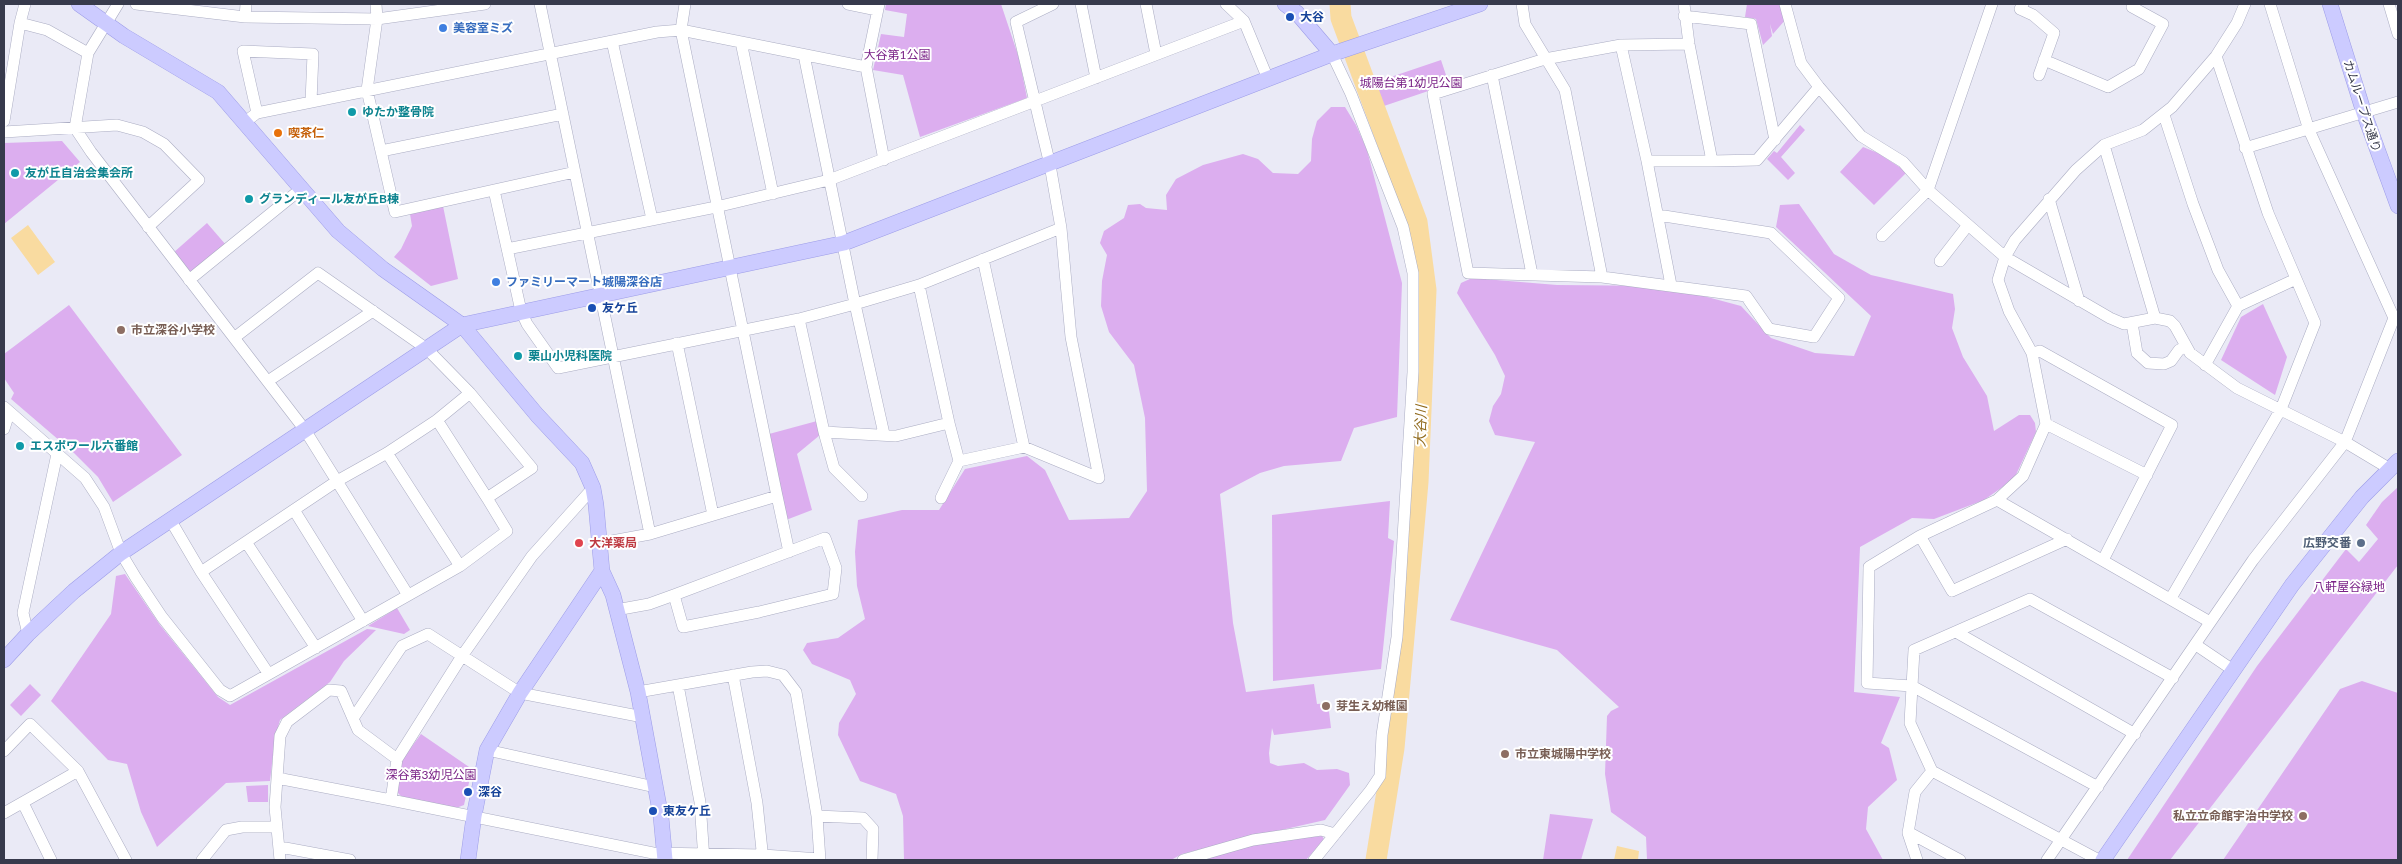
<!DOCTYPE html>
<meta charset="utf-8">
<style>
body{margin:0}
#map{position:relative;width:2402px;height:864px;overflow:hidden;background:#eaeaf6;font-family:Lato,sans-serif}
canvas{display:block}
.frame{position:absolute;inset:0;border:5px solid #373a4c;pointer-events:none}
</style>
<div id="map">
<canvas width="2402" height="864"></canvas>
<div class="frame"></div>
</div>
<script>
const context = document.querySelector('canvas').getContext('2d');
context.lineJoin = 'round';
function paint(path, color) {
  context.fillStyle = color;
  context.fill(path, 'evenodd');
}
function toPath(rows) {
  const path = new Path2D();
  for (const r of rows) {
    path.moveTo(r[0], r[1]);
    for (let i = 2; i < r.length; i += 2) path.lineTo(r[i], r[i + 1]);
  }
  return path;
}
function stroke(path, color, width, dash) {
  context.strokeStyle = color;
  context.lineWidth = width;
  context.lineCap = dash ? 'butt' : 'round';
  context.setLineDash(dash || []);
  context.stroke(path);
}
function write(font, color, halo, rows, align = 'center') {
  context.font = font + ' Lato,"Noto Sans JP",sans-serif';
  context.lineWidth = 4;
  context.setLineDash([]);
  context.textBaseline = 'middle';
  context.strokeStyle = halo;
  context.fillStyle = color;
  for (const [text, x, y, turn = 0] of rows) {
    context.save();
    context.translate(x, y);
    context.rotate((+turn || 0) * Math.PI / 180);
    context.textAlign = isNaN(turn) ? turn : align;
    if (halo) context.strokeText(text, 0, 0);
    context.fillText(text, 0, 0);
    context.restore();
  }
}
paint(toPath([
 [886,4,1001,4,1019,58,1027,98,920,137,903,75,873,70,881,34,904,37,907,14,885,10],
 [1747,4,1782,4,1786,19,1773,34,1770,24,1772,36,1763,45,1756,19,1745,17],
 [1441,60,1449,84,1381,107,1373,83],
 [1331,107,1345,107,1356,125,1367,150,1402,283,1397,417,1354,428,1341,461,1284,466,1260,473,1220,494,1233,623,1246,692,1314,684,1317,704,1328,703,1331,728,1274,735,1272,728,1269,753,1270,763,1278,766,1304,763,1317,770,1337,769,1349,773,1350,785,1325,820,1229,842,1182,854,1171,860,904,860,903,816,896,794,860,781,838,735,839,723,856,694,850,680,812,664,803,650,807,643,838,638,865,619,857,586,855,552,858,520,902,510,939,510,965,469,1027,456,1045,470,1069,520,1129,518,1147,491,1145,418,1134,365,1109,332,1101,306,1102,281,1107,255,1100,243,1104,231,1124,218,1128,205,1140,204,1146,208,1167,210,1166,195,1176,179,1203,165,1243,154,1258,159,1273,173,1298,174,1311,161,1312,139,1317,121],
 [1800,125,1805,130,1781,157,1795,173,1788,180,1767,159,1774,151,1777,153],
 [62,141,80,162,4,224,4,143],
 [1863,147,1878,153,1907,172,1874,205,1840,172],
 [1799,204,1834,254,1871,275,1953,294,1955,309,1952,328,1963,357,1987,396,1994,431,2019,415,2030,415,2035,423,2036,432,2014,479,1984,500,1934,519,1912,518,1860,547,1854,692,1900,697,1881,743,1889,748,1897,780,1868,807,1866,829,1883,860,1647,860,1646,837,1611,812,1605,774,1607,716,1611,711,1619,707,1557,650,1450,620,1535,442,1495,435,1489,421,1493,406,1501,394,1505,376,1495,355,1457,293,1461,283,1472,278,1557,285,1666,286,1741,306,1771,338,1815,353,1854,356,1871,316,1776,227,1780,205],
 [443,206,458,279,431,286,394,257,401,249,412,226,410,214],
 [207,223,226,245,190,275,173,253],
 [2263,304,2287,357,2275,395,2221,360,2241,317],
 [69,305,182,455,113,502,98,477,74,453,11,399,14,393,4,378,4,354],
 [817,421,820,435,797,454,812,510,786,520,769,434],
 [2398,487,2398,565,2170,860,2127,860,2257,666,2346,549,2359,562,2378,539,2366,525,2382,502],
 [1390,501,1388,538,1394,541,1381,669,1273,681,1272,515],
 [125,574,160,625,218,697,230,705,367,629,376,630,344,661,330,682,280,720,275,738,270,781,226,783,157,847,141,812,127,764,108,760,51,701,111,614,116,576],
 [397,608,410,630,404,634,368,626],
 [2362,681,2398,693,2398,860,2223,860,2340,689],
 [30,684,41,695,21,716,10,705],
 [421,734,472,769,464,805,456,808,403,798,397,792,402,760],
 [268,785,268,802,248,802,246,786],
 [1550,814,1593,819,1581,860,1543,860],
 [1322,836,1324,839,1306,860,1204,860,1259,842]
]), '#dcaeef');
paint(toPath([
 [28,225,55,262,38,275,11,238],
 [1617,846,1639,851,1638,860,1614,860]
]), '#f9dba0');
stroke(toPath([
 [1340,4,1341,18,1417,222,1426,290,1418,482,1394,748,1376,860]
]), '#f9dba0', 21);
const street = toPath([
 [118,4,88,53,75,128,91,152,305,430,408,595],
 [136,4,245,17,377,19,485,4],
 [376,4,377,19,367,90,395,212,575,172],
 [540,4,650,534],
 [848,4,877,10],
 [879,4,866,67,884,160],
 [1081,4,1096,78],
 [1146,4,1156,54],
 [1226,4,1244,21,1268,79],
 [1522,4,1525,24,1565,90,1602,277],
 [1785,4,1801,63,1819,87,1861,136,1903,162,1928,190,2005,257,2110,318,2124,324,2155,318,2170,321,2175,326,2190,353,2237,388,2345,442,2390,469],
 [2023,4,2020,9,2033,15,2054,33,2039,75],
 [2389,4,2398,34],
 [1684,16,1751,24,1775,140],
 [245,17,246,4],
 [20,23,47,30,88,53],
 [612,41,652,219],
 [741,42,773,194],
 [1621,45,1647,161],
 [804,55,855,304,884,434],
 [2044,60,2108,87,2139,69,2163,24,2132,7],
 [1492,75,1532,274],
 [257,113,243,51,313,54,311,102],
 [2164,115,2193,204,2218,270,2238,306],
 [4,121,20,23,25,4],
 [245,122,257,113,657,32,681,30,866,67],
 [4,132,117,125,143,132,164,144,199,180,148,227],
 [2104,145,2155,318],
 [2245,148,2398,102],
 [381,151,563,114],
 [1712,161,1757,160,1819,87],
 [494,190,521,311,527,324,558,368,799,319,855,304,919,285,1061,228],
 [2049,199,2079,301],
 [1658,215,1771,233,1839,298,1814,337,1769,329,1746,296,1602,277,1468,273,1433,94,1545,59,1621,45,1689,44],
 [1882,236,1928,190,1992,4],
 [507,249,716,207,829,180,1244,21],
 [983,259,1024,447],
 [1940,261,1968,225],
 [189,280,301,189],
 [919,285,949,423,959,461,1024,447,1099,478,1071,337,1061,228,1050,165,1016,22,1053,4],
 [1671,285,1647,161,1712,161,1689,44,1684,4],
 [799,319,824,432,896,436,949,423],
 [2132,323,2137,353,2148,363,2164,364,2171,361,2179,350,2185,347],
 [677,343,713,515],
 [2032,353,2040,351,2172,425,2103,560],
 [2205,365,2238,306,2296,279],
 [268,381,373,311],
 [4,407,85,478,104,507,121,553,136,578,162,617,220,690,230,696,460,566,507,531,487,498,532,468,470,393,427,349,318,273,234,338],
 [437,420,487,498],
 [2046,424,2147,475],
 [4,429,9,413],
 [824,432,834,468,862,496],
 [387,453,460,566],
 [777,496,789,552],
 [941,498,959,461],
 [1997,500,2210,622],
 [294,510,363,621],
 [171,521,201,572,268,673],
 [1920,536,1952,591,2067,539],
 [246,542,316,648],
 [601,543,650,534,777,496,681,30,685,4],
 [201,572,337,481,387,453,437,420,470,393],
 [2171,598,2281,409,2315,323,2268,213,2216,56],
 [616,610,649,604,674,595,825,538,836,568,833,594,759,612,683,627,674,595],
 [1956,632,2135,734],
 [28,634,23,613,57,454],
 [2196,645,2233,670],
 [733,675,757,803,763,860],
 [678,685,700,802,704,860],
 [638,692,752,672,767,671,783,675,796,692,817,816,820,860],
 [354,717,402,646,428,634,520,693,643,717],
 [487,750,655,787],
 [4,751,30,724,78,771,126,860],
 [397,759,462,656,532,556,593,488],
 [277,778,391,800],
 [2098,787,1912,686,1867,683,1869,567,1920,536,1997,500,2023,476,2046,424,2032,353,2009,311,1998,280,2005,257,2015,240,2076,170,2104,145,2143,130,2172,107,2216,56,2237,23,2245,4],
 [23,803,51,860],
 [4,813,78,771],
 [817,816,863,818,873,829,872,860],
 [1908,832,1960,860],
 [280,847,350,860],
 [202,860,226,830,242,827,277,827],
 [280,860,275,807,280,736,287,722,329,690,341,691,358,730,397,759,391,800,653,853,763,855,820,859],
 [1183,860,1253,840,1321,830,1335,834],
 [1314,860,1370,791,1380,776,1382,735,1397,637,1413,372,1413,273,1403,227,1351,94,1332,54],
 [1917,860,1908,833,1915,792,1932,771],
 [2047,860,2253,560,2345,442,2394,318,2309,130,2270,4],
 [2099,860,1932,771,1910,723,1914,650,2030,599,2173,678]
]);
const secondary = toPath([
 [79,4,124,36,218,92,338,231,383,269,462,325,537,415,582,463,593,488,596,505,602,571,613,595,638,692,661,817,665,860],
 [1285,4,1297,13,1332,54],
 [2330,4,2364,113,2398,206],
 [4,660,28,634,74,591,121,553,462,325,844,243,1332,54,1480,4],
 [468,860,474,816,487,750,520,693,602,571],
 [2103,860,2292,585,2362,497,2398,461]
]);
stroke(street, '#abadc3', 12);
stroke(secondary, '#9d9de8', 16);
stroke(street, '#fff', 11);
stroke(secondary, '#cccbff', 15);
for (const [x, y, r, color] of [
 [1290,17,5,"#1a4fb4"],
 [443,28,5,"#3f7fe0"],
 [352,112,5,"#0f9aa8"],
 [278,133,5,"#e8710a"],
 [15,173,5,"#0f9aa8"],
 [249,199,5,"#0f9aa8"],
 [496,282,5,"#3f7fe0"],
 [592,308,5,"#1a4fb4"],
 [121,330,5,"#8d6e63"],
 [518,356,5,"#0f9aa8"],
 [20,446,5,"#0f9aa8"],
 [579,543,5,"#e0444e"],
 [2361,543,5,"#5c6f8a"],
 [1326,706,5,"#8d6e63"],
 [1505,754,5,"#8d6e63"],
 [468,792,5,"#1a4fb4"],
 [653,811,5,"#1a4fb4"],
 [2303,816,5,"#8d6e63"]
]) {
  const dot = new Path2D();
  dot.arc(x, y, r, 0, 2 * Math.PI);
  context.fillStyle = color;
  context.fill(dot);
  stroke(dot, '#fff', 2);
}
write('bold 12px', '#164399', '#fff', [
 ["大谷",1300,17],
 ["友ケ丘",602,308],
 ["深谷",478,792],
 ["東友ケ丘",663,811]
], 'left');
write('bold 12px', '#366cbe', '#fff', [
 ["美容室ミズ",453,28],
 ["ファミリーマート城陽深谷店",506,282]
], 'left');
write('12px', '#792186', '#fff', [
 ["大谷第1公園",897,55],
 ["城陽台第1幼児公園",1411,83],
 ["八軒屋谷緑地",2349,587],
 ["深谷第3幼児公園",431,775]
]);
write('12px', '#373a4c', '#fff', [
 ["カムループス通り",2362,106,72]
]);
write('bold 12px', '#0d838f', '#fff', [
 ["ゆたか整骨院",362,112],
 ["友が丘自治会集会所",25,173],
 ["グランディール友が丘B棟",259,199],
 ["栗山小児科医院",528,356],
 ["エスポワール六番館",30,446]
], 'left');
write('bold 12px', '#c56008', '#fff', [
 ["喫茶仁",288,133]
], 'left');
write('bold 12px', '#785e54', '#fff', [
 ["市立深谷小学校",131,330],
 ["芽生え幼稚園",1336,706],
 ["市立東城陽中学校",1515,754],
 ["私立立命館宇治中学校",2293,816,"right"]
], 'left');
write('bold 12px', '#be3a42', '#fff', [
 ["大洋薬局",589,543]
], 'left');
write('bold 12px', '#4e5e75', '#fff', [
 ["広野交番",2351,543]
], 'right');
write('italic 14px', '#906a1c', '#fff', [
 ["大谷川",1421,426,-88]
]);
</script>
